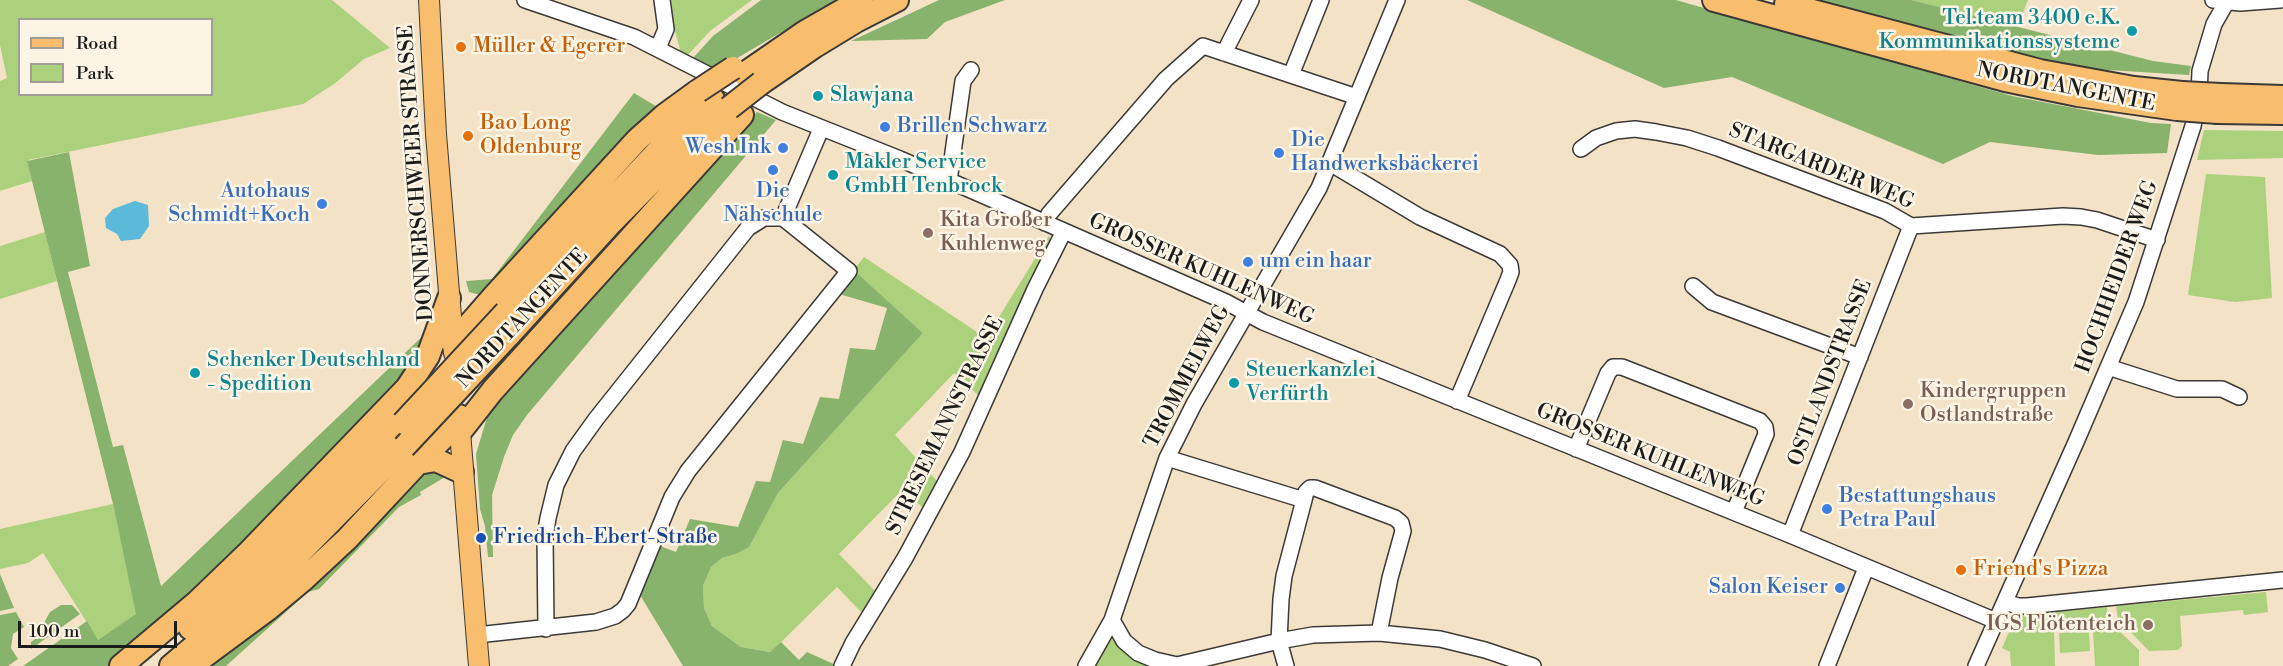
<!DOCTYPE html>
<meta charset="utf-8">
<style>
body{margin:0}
#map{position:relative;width:2283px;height:666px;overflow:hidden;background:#f3e2c6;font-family:"Libre Bodoni",serif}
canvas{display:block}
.legend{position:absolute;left:18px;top:18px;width:195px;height:78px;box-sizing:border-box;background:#fcf5e5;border:2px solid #a29e95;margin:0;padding:8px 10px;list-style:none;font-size:18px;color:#1c1c1c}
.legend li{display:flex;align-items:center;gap:12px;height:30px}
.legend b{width:30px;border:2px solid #a29e95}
.scale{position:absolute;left:18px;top:621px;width:159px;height:27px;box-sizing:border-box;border:3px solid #1c1c1c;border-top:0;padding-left:8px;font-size:18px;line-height:21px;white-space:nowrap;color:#1c1c1c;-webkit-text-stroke:4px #fcf5e5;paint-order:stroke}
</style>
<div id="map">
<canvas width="2283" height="666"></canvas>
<ul class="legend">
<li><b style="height:8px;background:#f9be6d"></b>Road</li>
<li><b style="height:16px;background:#abd17c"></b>Park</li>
</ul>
<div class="scale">100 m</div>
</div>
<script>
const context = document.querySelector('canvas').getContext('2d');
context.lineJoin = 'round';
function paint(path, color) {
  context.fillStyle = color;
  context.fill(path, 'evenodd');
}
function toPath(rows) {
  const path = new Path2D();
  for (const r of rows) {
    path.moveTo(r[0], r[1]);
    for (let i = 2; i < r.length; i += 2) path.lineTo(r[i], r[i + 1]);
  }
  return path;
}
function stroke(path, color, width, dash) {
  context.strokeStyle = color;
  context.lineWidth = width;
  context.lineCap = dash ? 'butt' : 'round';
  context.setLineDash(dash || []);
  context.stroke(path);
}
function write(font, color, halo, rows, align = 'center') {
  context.font = font + ' "Libre Bodoni",serif';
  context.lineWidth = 5;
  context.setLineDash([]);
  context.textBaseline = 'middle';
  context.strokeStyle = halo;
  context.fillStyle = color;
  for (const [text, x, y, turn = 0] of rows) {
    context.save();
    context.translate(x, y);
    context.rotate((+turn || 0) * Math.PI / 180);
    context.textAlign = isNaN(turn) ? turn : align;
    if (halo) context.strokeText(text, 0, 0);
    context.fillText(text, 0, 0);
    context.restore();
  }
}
paint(toPath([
 [0,0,332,0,390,48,364,59,334,84,303,104,28,160,32,181,0,191,0,81,7,78,0,45],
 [20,20,212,20,212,94,20,94],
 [667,0,752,0,710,31,688,55,680,50],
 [1911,0,2028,0,2017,28],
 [2204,130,2283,131,2283,158,2197,160],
 [2206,174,2265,177,2272,298,2235,302,2188,295],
 [45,232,57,281,0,299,0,246],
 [1049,236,1051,240,978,395,954,373,895,435,939,483,925,510,903,489,839,554,876,592,862,613,837,587,771,652,741,647,712,626,704,608,703,586,711,567,722,558,736,554,749,546,778,493,923,333,857,273,856,267,864,257,986,338],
 [113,504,137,614,98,640,43,553,28,563,0,569,0,529],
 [2266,592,2268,612,2244,615,2243,610,2180,616,2182,646,2178,650,2149,651,2118,619,2116,606],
 [2107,607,2108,623,2054,629,2055,666,2011,666,2010,652,2002,648,2016,616],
 [2117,629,2139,650,2139,666,2095,666,2093,631],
 [2089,632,2090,651,2060,653,2059,633],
 [1113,639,1149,665,1149,666,1093,666,1108,642]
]), '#abd17c');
paint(toPath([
 [761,0,836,0,717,70,693,58,713,36],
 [939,0,1005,0,945,22,927,39,851,41],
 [1467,0,1676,0,2012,96,2151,123,2171,124,2167,153,2098,155,1990,142,1943,164,1732,77,1664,88],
 [1811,0,1911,0,2153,61,2191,66,2189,75,2075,68,2005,54],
 [634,93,659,108,480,295,469,292,466,281,492,279],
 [757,112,776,120,527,415,513,435,504,457,492,495,493,557,488,557,485,526,480,509,476,454,491,404],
 [69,152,90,266,68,272,113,447,123,445,161,586,428,331,416,364,273,516,150,632,110,666,23,666,87,621,98,640,136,614,113,504,27,161],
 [857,273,923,333,778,493,749,547,736,554,722,558,711,567,703,586,704,608,712,626,741,647,770,652,781,642,799,660,807,652,838,666,683,666,640,595,660,546,676,552,690,519,738,527,756,481,770,482,783,440,803,444,820,397,839,399,850,348,875,350,887,308,839,294],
 [443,469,445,477,420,492,421,495,399,507,319,589,308,592,226,666,208,666,424,470],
 [0,574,14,608,0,611],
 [61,605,72,605,80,614,31,649,31,642,45,632,45,621,50,612],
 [16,612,24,627,13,634,11,648,18,659,8,666,0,666,0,615]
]), '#88b36c');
paint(toPath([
 [135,201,148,205,149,226,140,239,121,241,117,234,106,228,105,218,113,209]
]), '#5bb9d9');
const minor = toPath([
 [525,0,634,37,782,112,900,159,1226,302,1263,322,1790,535,1996,621],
 [2213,0,2240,3,2280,0],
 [658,48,666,29,662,0],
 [1224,53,1251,0],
 [1291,75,1321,0],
 [1581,149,1596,138,1616,131,1635,129,1656,132,1687,138,1718,148,1885,211,1911,226,2063,216,2081,217,2097,220,2157,240],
 [1330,163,1420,217,1500,254,1510,265,1511,272,1508,280,1457,401],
 [949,181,963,81,971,70],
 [1045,223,1049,214,1166,79,1203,46,1357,97],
 [1693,286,1712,302,1860,357],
 [2108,367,2177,389,2222,389,2239,397],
 [1576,449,1608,373,1613,367,1622,367,1760,421,1765,427,1766,434,1734,512],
 [1167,458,1304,500,1284,576,1281,599,1279,641,1286,666],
 [1304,500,1306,492,1310,488,1315,488,1395,518,1401,523,1403,531,1390,578,1379,633],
 [1790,535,1911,226],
 [2005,602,2018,606,2027,606,2283,580],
 [1112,620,1167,458,1194,404,1319,188,1397,0],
 [546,629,545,537,548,518,556,485,573,451,596,419,748,228,764,218,783,218,821,129],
 [477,635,596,622,615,616,623,610,628,604,672,497,688,471,849,271,783,218],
 [842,666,853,643,905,558,962,452,1035,289,1064,231],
 [1086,666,1112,620,1124,641,1138,653,1155,660,1177,665,1279,641,1313,635,1379,633,1440,639,1485,650,1533,666],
 [1827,666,1866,568],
 [1976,666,2076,442,2136,302,2193,126,2199,96,2200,71,2214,24,2226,3]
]);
const major = toPath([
 [429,0,436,134,454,353],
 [459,419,479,666]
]);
const highway = toPath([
 [1714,0,2005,80,2078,95,2177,109],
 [1786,4,2040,71,2134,88,2182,93],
 [744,74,805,32,861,0],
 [761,83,815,46,856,21,897,0],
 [2221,95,2283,97],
 [2218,112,2283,113],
 [506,312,673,135,713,99],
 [508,336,610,224,686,147,729,108],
 [453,343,494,296,637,140,665,115,698,91],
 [460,432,493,390,742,115],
 [418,463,436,460,462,472],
 [190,628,249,577,294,535,403,423],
 [121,666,196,603,249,552,407,388,428,356,449,298],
 [171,666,277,576,404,447],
 [191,666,268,609,304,579,347,539,418,463,447,434,459,416]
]);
stroke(minor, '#3c3a36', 18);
stroke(major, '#3c3a36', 22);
stroke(highway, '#3c3a36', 26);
stroke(minor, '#fff', 15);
stroke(major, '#f9be6d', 20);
stroke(highway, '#f9be6d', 22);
const highwayBridge = toPath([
 [698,91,733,68],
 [2182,93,2221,95],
 [729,108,761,83],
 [2177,109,2218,112],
 [403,423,506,312],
 [404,447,508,336]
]);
stroke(highwayBridge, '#3c3a36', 26, []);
stroke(highwayBridge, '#f9be6d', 22);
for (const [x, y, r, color] of [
 [2132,31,6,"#0f9aa8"],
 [461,47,6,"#e8710a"],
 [818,96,6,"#0f9aa8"],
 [885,127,6,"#3f7fe0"],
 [468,136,6,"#e8710a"],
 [783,148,6,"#3f7fe0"],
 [1279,153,6,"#3f7fe0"],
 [773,170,6,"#3f7fe0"],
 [833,175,6,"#0f9aa8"],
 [322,204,6,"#3f7fe0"],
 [928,233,6,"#8d6e63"],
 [1248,262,6,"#3f7fe0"],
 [195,373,6,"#0f9aa8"],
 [1234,383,6,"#0f9aa8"],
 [1908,404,6,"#8d6e63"],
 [1827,509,6,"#3f7fe0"],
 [481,538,6,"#1a4fb4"],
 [1961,570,6,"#e8710a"],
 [1840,588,6,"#3f7fe0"],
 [2148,625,6,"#8d6e63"]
]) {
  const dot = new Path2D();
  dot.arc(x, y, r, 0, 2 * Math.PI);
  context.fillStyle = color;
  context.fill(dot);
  stroke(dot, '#fcf5e5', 2);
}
write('21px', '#0d838f', '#fcf5e5', [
 ["Tel.team 3400 e.K.",2120,19,"right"],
 ["Kommunikationssysteme",2120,43,"right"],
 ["Slawjana",830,96],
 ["Makler Service",845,163],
 ["GmbH Tenbrock",845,187],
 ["Schenker Deutschland",207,361],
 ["- Spedition",207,385],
 ["Steuerkanzlei",1246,371],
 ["Verfürth",1246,395]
], 'left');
write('21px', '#c56008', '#fcf5e5', [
 ["Müller & Egerer",473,47],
 ["Bao Long",480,124],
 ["Oldenburg",480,148],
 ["Friend's Pizza",1973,570]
], 'left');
write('21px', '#1c1c1c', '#fcf5e5', [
 ["NORDTANGENTE",2066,88,11],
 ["STARGARDER WEG",1821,167,22],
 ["DONNERSCHWEER STRASSE",417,173,-94],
 ["GROSSER KUHLENWEG",1201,270,24],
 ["HOCHHEIDER WEG",2118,277,-70],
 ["NORDTANGENTE",523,319,-47],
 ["OSTLANDSTRASSE",1831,373,-69],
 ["TROMMELWEG",1188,377,-62],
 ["STRESEMANNSTRASSE",946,426,-64],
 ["GROSSER KUHLENWEG",1650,456,22]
]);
write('21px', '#366cbe', '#fcf5e5', [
 ["Brillen Schwarz",897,127],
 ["Die",1291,141],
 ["Handwerksbäckerei",1291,165],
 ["Wesh Ink",771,148,"right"],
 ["Autohaus",310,192,"right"],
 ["Schmidt+Koch",310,216,"right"],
 ["Die",773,192,"center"],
 ["Nähschule",773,216,"center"],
 ["um ein haar",1260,262],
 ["Bestattungshaus",1839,497],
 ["Petra Paul",1839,521],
 ["Salon Keiser",1828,588,"right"]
], 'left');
write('21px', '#785e54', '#fcf5e5', [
 ["Kita Großer",940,221],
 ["Kuhlenweg",940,245],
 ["Kindergruppen",1920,392],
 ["Ostlandstraße",1920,416],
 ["IGS Flötenteich",2136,625,"right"]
], 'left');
write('21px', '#164399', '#fcf5e5', [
 ["Friedrich-Ebert-Straße",493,538]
], 'left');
</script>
